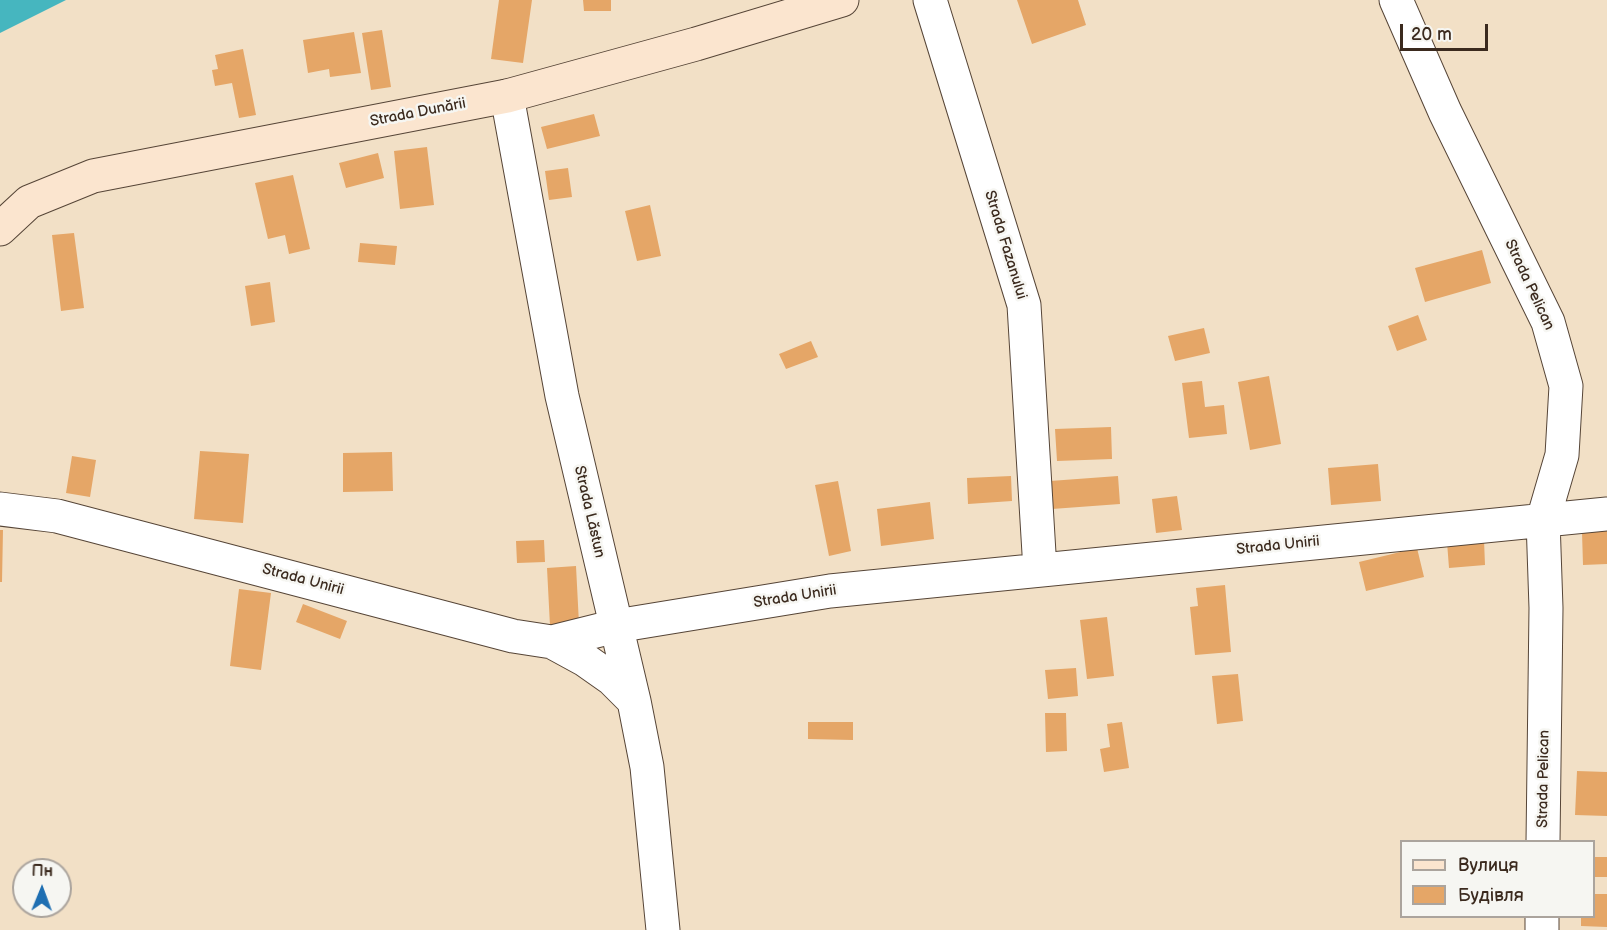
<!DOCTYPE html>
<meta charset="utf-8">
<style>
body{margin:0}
#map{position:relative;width:1607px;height:930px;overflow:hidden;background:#f2e0c6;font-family:"Balsamiq Sans",sans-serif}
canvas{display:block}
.legend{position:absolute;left:1400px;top:840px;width:195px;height:78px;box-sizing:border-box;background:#f6f6f2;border:2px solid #aba49d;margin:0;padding:8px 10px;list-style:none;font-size:18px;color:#3b2a1e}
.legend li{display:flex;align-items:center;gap:12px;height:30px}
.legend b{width:30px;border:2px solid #aba49d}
.north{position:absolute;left:12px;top:858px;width:60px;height:60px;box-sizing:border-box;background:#f6f6f2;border:2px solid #aba49d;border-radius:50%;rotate:1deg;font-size:16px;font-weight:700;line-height:24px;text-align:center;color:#3b2a1e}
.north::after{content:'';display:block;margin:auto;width:21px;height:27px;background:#1f6fb2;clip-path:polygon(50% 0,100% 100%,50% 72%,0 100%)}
.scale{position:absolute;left:1400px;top:24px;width:88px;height:27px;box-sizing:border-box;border:3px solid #3b2a1e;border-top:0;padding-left:8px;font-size:18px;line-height:21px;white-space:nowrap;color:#3b2a1e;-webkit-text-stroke:4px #f6f6f2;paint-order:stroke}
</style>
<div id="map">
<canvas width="1607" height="930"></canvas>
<ul class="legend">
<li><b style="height:8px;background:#fbe5cf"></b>Вулиця</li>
<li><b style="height:16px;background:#e5a667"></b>Будівля</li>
</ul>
<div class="north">Пн</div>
<div class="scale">20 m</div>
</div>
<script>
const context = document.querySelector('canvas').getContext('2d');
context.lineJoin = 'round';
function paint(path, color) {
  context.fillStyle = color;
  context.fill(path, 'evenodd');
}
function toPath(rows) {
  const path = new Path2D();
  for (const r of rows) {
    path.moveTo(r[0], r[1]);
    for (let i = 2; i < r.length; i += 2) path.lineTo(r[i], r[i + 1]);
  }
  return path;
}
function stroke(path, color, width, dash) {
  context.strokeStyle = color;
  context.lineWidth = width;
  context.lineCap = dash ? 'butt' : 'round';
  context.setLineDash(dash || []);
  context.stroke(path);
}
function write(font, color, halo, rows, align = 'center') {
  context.font = font + ' "Balsamiq Sans",sans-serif';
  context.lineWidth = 5;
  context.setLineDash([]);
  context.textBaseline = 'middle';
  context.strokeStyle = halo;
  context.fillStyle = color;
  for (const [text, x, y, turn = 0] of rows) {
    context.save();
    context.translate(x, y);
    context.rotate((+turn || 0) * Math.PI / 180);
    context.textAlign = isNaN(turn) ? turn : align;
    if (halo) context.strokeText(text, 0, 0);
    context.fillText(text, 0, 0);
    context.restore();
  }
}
paint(toPath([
 [0,0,66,0,0,33]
]), '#46b6bf');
paint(toPath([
 [499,0,532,0,523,63,491,59],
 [583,0,611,0,611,11,584,11],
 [1017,0,1078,0,1086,25,1032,44],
 [382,30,391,87,371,90,362,33],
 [354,32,361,73,330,77,329,69,308,73,303,40],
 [243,49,256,115,239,118,232,83,215,86,212,70,218,69,215,55],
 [594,114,600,136,547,149,541,127],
 [427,147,434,205,400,209,394,151],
 [378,153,384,178,346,188,339,163],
 [568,168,572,197,549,200,545,171],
 [293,175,310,249,289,254,285,235,268,239,255,183],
 [650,205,661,256,637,261,625,211],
 [74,233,84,308,61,311,52,235],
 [360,243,397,246,395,265,358,262],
 [1482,250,1491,283,1425,302,1415,268],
 [270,282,275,322,251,326,245,286],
 [1418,315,1427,340,1397,351,1388,326],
 [1204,328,1210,353,1175,361,1168,336],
 [811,341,818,357,786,369,779,354],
 [1269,376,1281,444,1250,450,1238,382],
 [1202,381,1205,407,1224,405,1227,434,1189,438,1182,383],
 [1111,427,1112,459,1057,461,1055,429],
 [200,451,249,454,243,523,194,519],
 [392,452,393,491,343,492,343,453],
 [72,456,96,460,90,497,66,493],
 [1378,464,1381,501,1331,505,1328,468],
 [1011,476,1012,501,968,504,967,478],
 [1118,476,1120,504,1052,509,1050,481],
 [838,481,851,551,829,556,815,485],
 [1177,496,1182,530,1156,533,1152,499],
 [930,502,934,539,881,546,877,509],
 [0,530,3,530,2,582,0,582],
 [1607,531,1607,564,1583,565,1582,532],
 [544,540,545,562,517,563,516,541],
 [1484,540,1485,565,1449,568,1447,542],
 [1417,548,1424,577,1366,591,1359,562],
 [576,566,579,624,550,626,547,568],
 [1225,585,1231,652,1195,655,1190,607,1198,606,1196,588],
 [239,589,271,593,261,670,230,666],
 [303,604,347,621,340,639,296,622],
 [1107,617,1114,676,1087,679,1080,620],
 [1076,668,1078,696,1048,699,1045,670],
 [1238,674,1243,721,1217,724,1212,676],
 [1045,713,1066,713,1067,751,1046,752],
 [808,722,853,722,853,740,808,739],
 [1122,722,1129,768,1104,772,1100,749,1110,747,1107,724],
 [1577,771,1607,772,1607,816,1575,815],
 [1594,857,1607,857,1607,877,1594,877],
 [1594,894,1607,894,1607,927,1581,926,1581,916,1594,916]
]), '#e5a667');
const minor = toPath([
 [930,0,1024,305,1040,570],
 [1396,0,1445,112,1548,322,1566,386,1562,455,1543,520,1546,608,1543,842],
 [507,96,562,396,634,701,647,767,663,930],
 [0,509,57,516,513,636,552,642,616,626,830,591,1607,514],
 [552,642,585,660,612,679,634,701],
 [1542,930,1542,916]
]);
const secondary = toPath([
 [0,229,29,202,93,176,507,96,696,44,842,0]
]);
stroke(minor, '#564537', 35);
stroke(secondary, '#564537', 35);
stroke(minor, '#fff', 33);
stroke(secondary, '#fbe5cf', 33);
write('15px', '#3b2a1e', '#f6f6f2', [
 ["Strada Dunării",418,113,-11],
 ["Strada Fazanului",1005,245,73],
 ["Strada Pelican",1529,285,65],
 ["Strada Lăstun",589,512,77],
 ["Strada Unirii",1278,546,-6],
 ["Strada Unirii",303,580,15],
 ["Strada Unirii",795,597,-9],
 ["Strada Pelican",1544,779,-89]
]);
</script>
